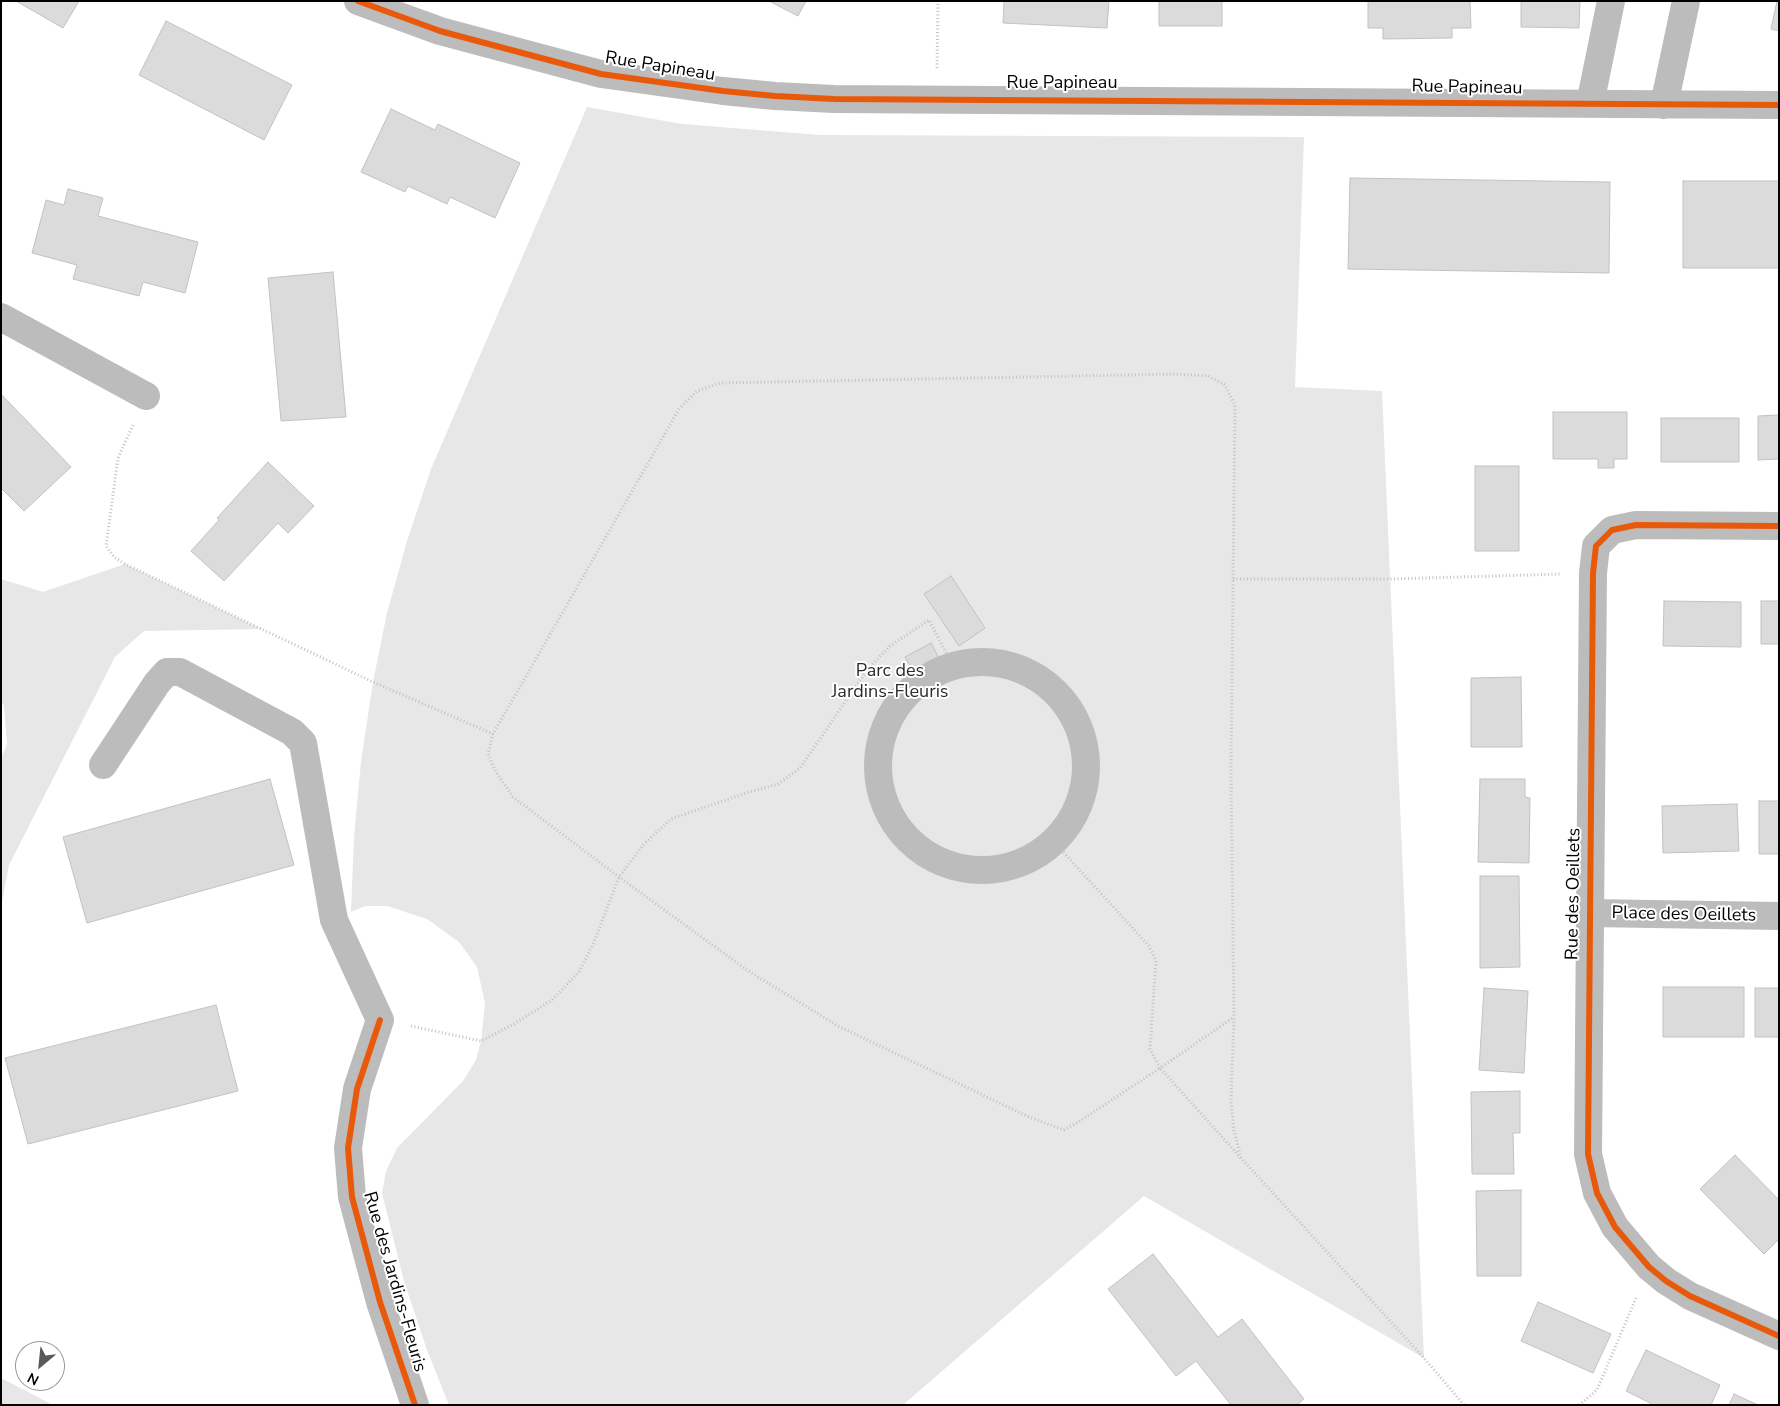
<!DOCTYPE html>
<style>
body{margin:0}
#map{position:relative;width:1780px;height:1406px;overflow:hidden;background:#fff;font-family:"Nunito Sans",sans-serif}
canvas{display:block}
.frame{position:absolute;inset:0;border:2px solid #000;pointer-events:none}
.north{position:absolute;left:15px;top:1341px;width:50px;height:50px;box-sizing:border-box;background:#fff;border:1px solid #999;border-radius:50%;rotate:208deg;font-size:14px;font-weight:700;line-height:20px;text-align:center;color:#000}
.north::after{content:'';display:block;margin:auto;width:18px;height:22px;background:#595959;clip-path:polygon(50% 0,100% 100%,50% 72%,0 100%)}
</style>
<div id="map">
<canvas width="1780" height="1406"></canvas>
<div class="frame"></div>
<div class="north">N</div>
</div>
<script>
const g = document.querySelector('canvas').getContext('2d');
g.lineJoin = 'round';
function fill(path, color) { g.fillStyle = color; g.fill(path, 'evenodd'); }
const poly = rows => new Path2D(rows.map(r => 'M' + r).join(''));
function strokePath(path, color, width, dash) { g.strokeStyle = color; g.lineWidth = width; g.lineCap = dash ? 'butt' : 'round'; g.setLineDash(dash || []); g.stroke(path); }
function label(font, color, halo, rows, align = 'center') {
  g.font = font + ' "Nunito Sans",sans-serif'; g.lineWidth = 4; g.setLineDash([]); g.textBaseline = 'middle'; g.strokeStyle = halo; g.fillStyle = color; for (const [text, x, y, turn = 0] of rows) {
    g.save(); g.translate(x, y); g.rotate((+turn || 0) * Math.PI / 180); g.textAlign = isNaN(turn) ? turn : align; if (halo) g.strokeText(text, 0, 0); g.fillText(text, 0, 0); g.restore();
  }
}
const green = poly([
 [587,107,682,124,820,135,1304,137,1295,387,1382,391,1424,1358,1144,1196,903,1405,449,1405,427,1350,404,1281,382,1193,386,1171,397,1148,463,1081,476,1060,481,1041,485,1003,477,967,459,942,427,919,387,906,365,906,351,912,354,837,361,762,373,682,387,613,407,541,431,469],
 [125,564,261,629,144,631,115,657,9,865,1,907,1,759,7,744,4,706,1,701,1,579,43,592],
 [1,1378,53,1405,1,1405]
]);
const building = poly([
 [16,1,79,1,63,28,16,1],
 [769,1,806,1,798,16,769,1],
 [1004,1,1109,1,1107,28,1003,23,1004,1],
 [1159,1,1222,1,1222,26,1159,26,1159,1],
 [1368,1,1470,1,1471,28,1452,28,1452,38,1383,39,1383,28,1368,28,1368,1],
 [1521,1,1580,1,1579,28,1521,27,1521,1],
 [1777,1,1779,1,1779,31,1771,29,1777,1],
 [166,21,292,85,264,140,139,75,166,21],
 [391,109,435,130,438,124,520,163,495,218,450,197,447,204,408,186,405,192,361,172,391,109],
 [1350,178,1610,182,1609,273,1348,269,1350,178],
 [1683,181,1779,181,1779,268,1683,268,1683,181],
 [68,189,103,198,98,216,198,242,185,293,143,282,139,296,73,279,77,265,32,253,46,200,64,205,68,189],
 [333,272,346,417,281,421,268,278,333,272],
 [1,394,71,467,24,511,1,488,1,394],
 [1553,412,1627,412,1627,459,1614,459,1614,468,1598,468,1598,459,1553,459,1553,412],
 [1779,415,1779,459,1758,460,1758,416,1779,415],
 [1661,418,1739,418,1739,462,1661,462,1661,418],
 [268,462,314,506,288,533,278,523,224,581,191,551,219,520,217,518,268,462],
 [1475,466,1519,466,1519,551,1475,551,1475,466],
 [951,576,985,628,959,646,924,594,951,576],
 [1664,601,1741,602,1741,647,1663,646,1664,601],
 [1761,601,1779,601,1779,644,1761,644,1761,601],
 [931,643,942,664,917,677,905,657,931,643],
 [1521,677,1522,747,1471,747,1471,678,1521,677],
 [270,779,294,865,87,923,63,837,270,779],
 [1480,779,1525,779,1525,797,1530,798,1529,863,1478,862,1480,779],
 [1759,801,1779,801,1779,854,1759,854,1759,801],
 [1737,804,1739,851,1663,853,1662,806,1737,804],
 [1480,876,1519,876,1520,967,1480,968,1480,876],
 [1663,987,1744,987,1744,1037,1663,1037,1663,987],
 [1484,988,1528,991,1524,1073,1479,1070,1484,988],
 [1755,988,1779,988,1779,1037,1755,1037,1755,988],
 [216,1005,238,1091,28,1144,5,1058,216,1005],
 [1520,1091,1520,1133,1513,1133,1514,1174,1472,1174,1471,1092,1520,1091],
 [1735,1155,1779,1200,1779,1239,1764,1254,1700,1189,1735,1155],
 [1521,1190,1521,1276,1477,1276,1476,1191,1521,1190],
 [1153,1254,1218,1337,1242,1319,1304,1399,1297,1405,1231,1405,1196,1361,1176,1376,1108,1289,1153,1254],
 [1538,1302,1611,1334,1593,1373,1521,1341,1538,1302],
 [1646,1350,1720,1385,1711,1405,1654,1405,1626,1391,1646,1350],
 [1734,1394,1758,1405,1729,1405,1734,1394]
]);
const path = poly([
 [937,68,938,1],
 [133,425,118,458,106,546,114,557,125,564,373,682,493,734],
 [1233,579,1390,579,1562,574],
 [1054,842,1149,946,1156,961,1150,1049,1160,1068,1234,1017],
 [411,1026,481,1041,514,1024,552,1000,579,972,594,942,619,877,644,844,671,819,746,793,778,784,800,768,867,670,890,646,929,620,953,666],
 [1241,1158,1160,1068,1080,1121,1064,1130,1029,1117,838,1026,747,970,619,877,513,797,496,772,488,754,493,734,679,409,697,391,720,383,1175,374,1208,376,1225,385,1235,405,1231,772,1234,1017,1231,1100,1234,1131,1241,1158,1424,1358,1464,1405],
 [1579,1405,1597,1390,1636,1298]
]);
const minor = poly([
 [358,1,440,31,601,74,723,91,775,96,834,99,1779,105],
 [1590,104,1611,1],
 [1664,105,1686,1],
 [1,317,146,396],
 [1779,526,1636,525,1612,530,1596,546,1593,573,1588,1154,1597,1193,1615,1227,1649,1267,1666,1281,1690,1296,1779,1336],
 '878 766a104 104 0 1 1 208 0a104 104 0 1 1-208 0Z',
 [103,765,157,683,167,672,180,672,292,732,303,743,334,920,380,1020,357,1089,348,1148,352,1197,380,1302,415,1405],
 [1589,913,1779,916]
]);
const cycleway = poly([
 [358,1,440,31,601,74,723,91,775,96,834,99,1779,105],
 [1779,526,1636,525,1612,530,1596,546,1593,573,1588,1154,1597,1193,1615,1227,1649,1267,1666,1281,1690,1296,1779,1336],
 [380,1020,357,1089,348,1148,352,1197,380,1302,415,1405]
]);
const streetNames = [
 ["Rue Papineau",660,67,9],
 ["Rue Papineau",1062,84],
 ["Rue Papineau",1467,88,1],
 ["Rue des Oeillets",1574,894,-89],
 ["Place des Oeillets",1684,915,1],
 ["Rue des Jardins-Fleuris",394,1282,74]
];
const parkNames = [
 ["Parc des",890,672],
 ["Jardins-Fleuris",890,693]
];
fill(green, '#e7e7e7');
fill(building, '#dbdbdb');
strokePath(building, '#c2c2c2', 1);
strokePath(path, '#c2c2c2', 3, [1, 2.5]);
strokePath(minor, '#bcbcbc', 28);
strokePath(cycleway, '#e8590c', 6);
label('18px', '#000', '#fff', streetNames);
label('18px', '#2b2b2b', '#fff', parkNames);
</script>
